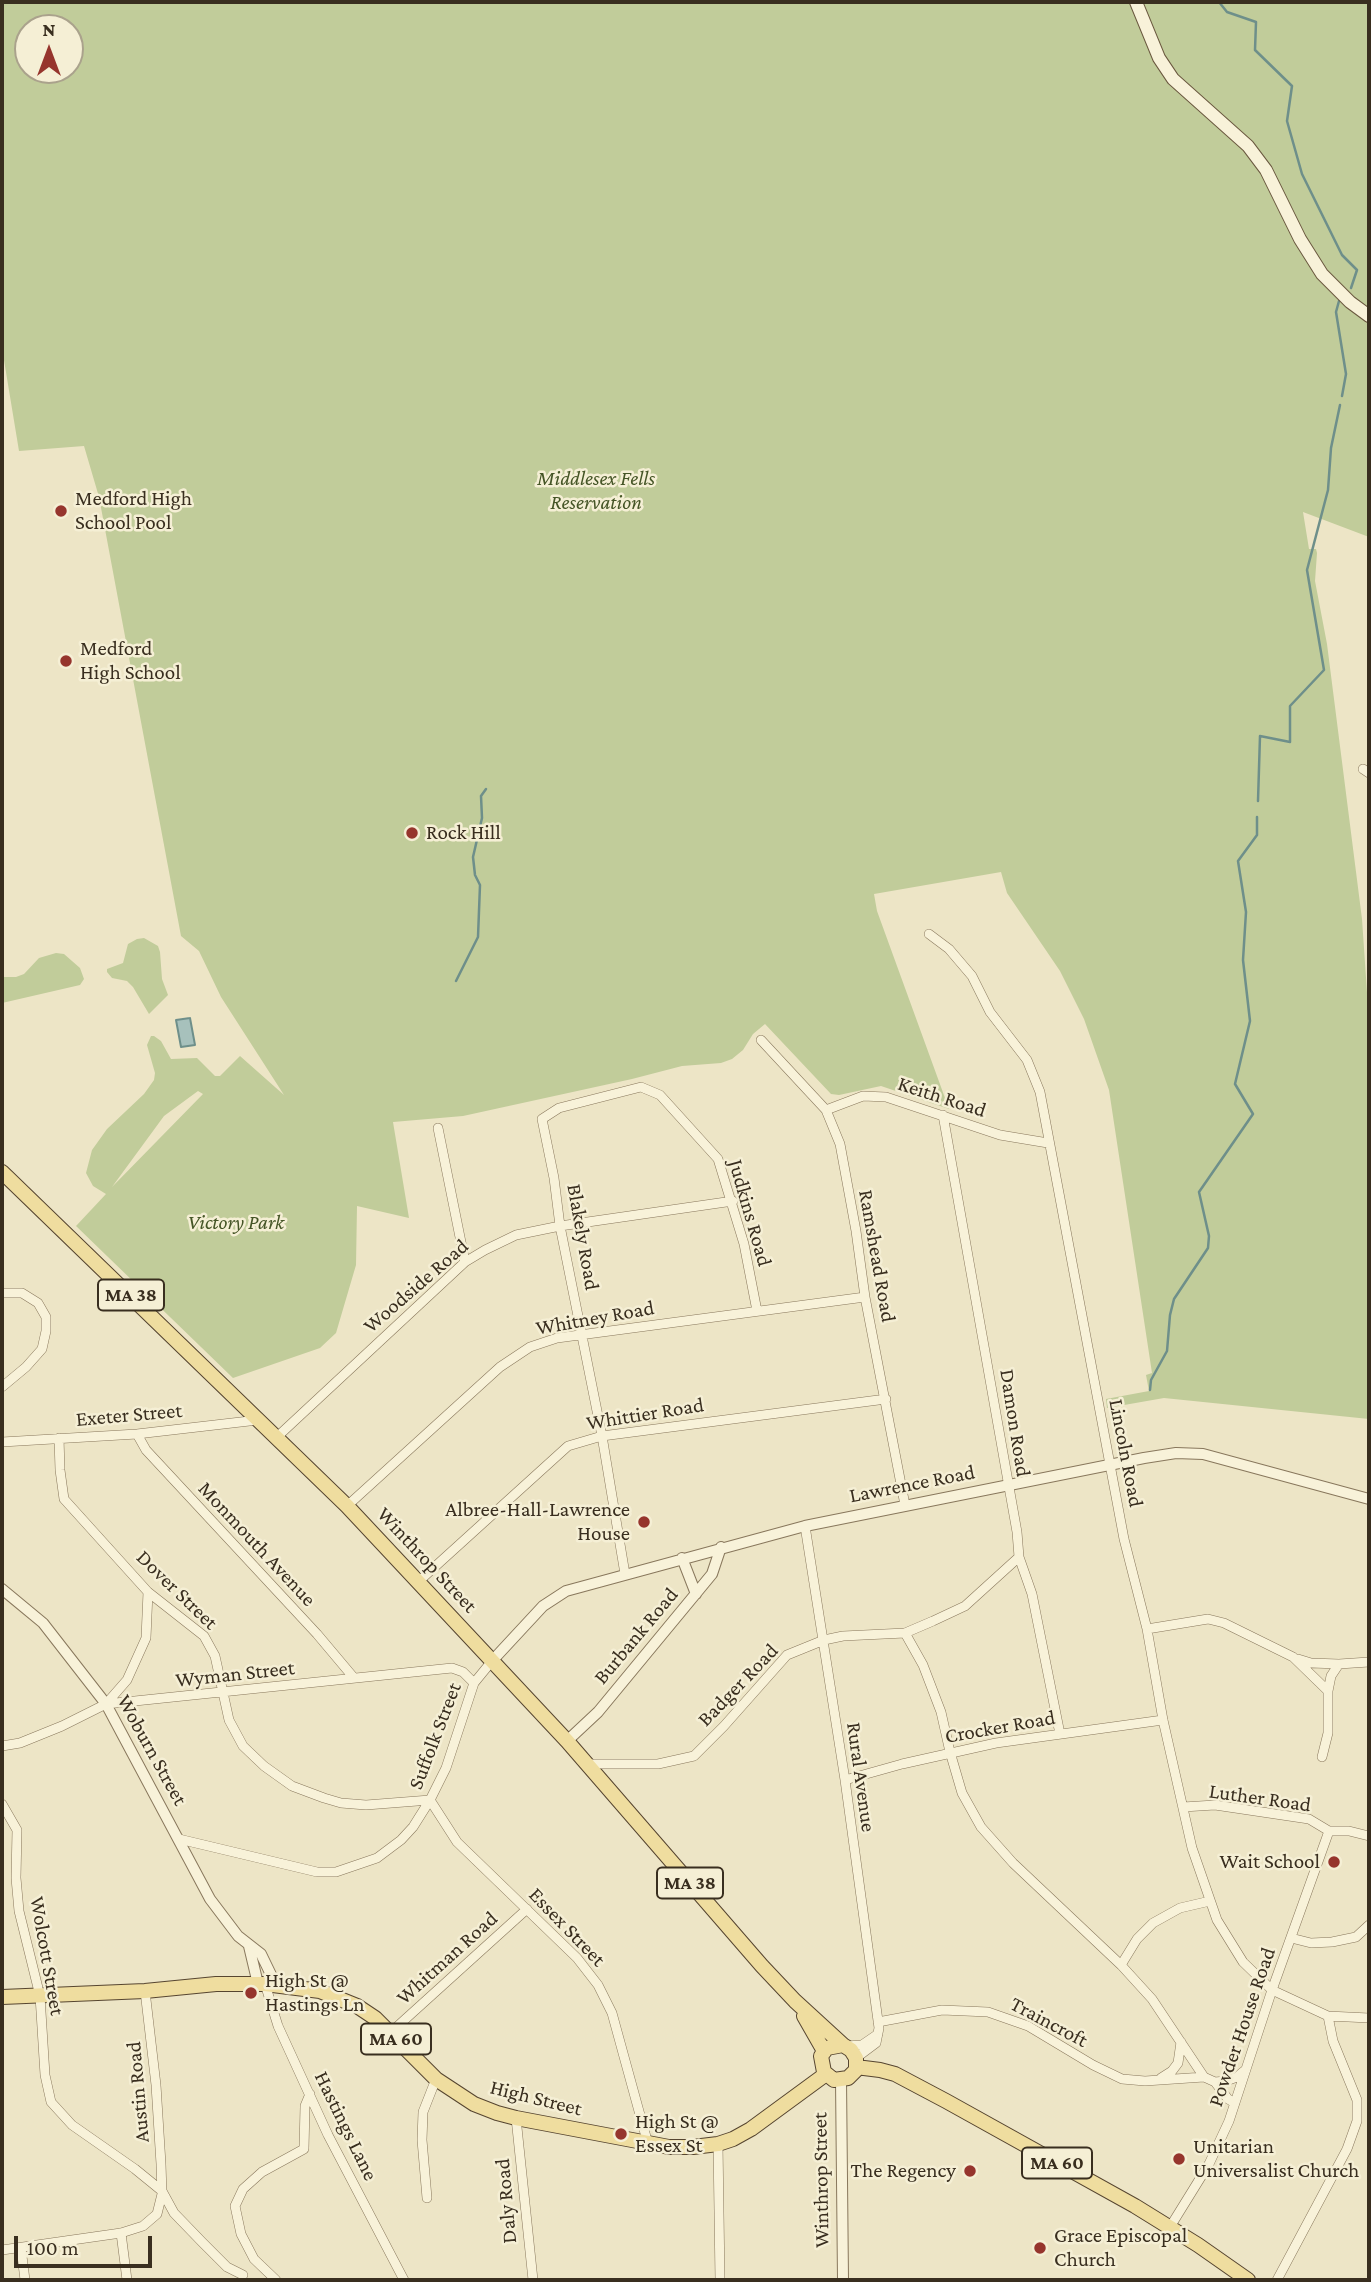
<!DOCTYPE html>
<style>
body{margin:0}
#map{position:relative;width:1371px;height:2282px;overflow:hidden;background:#ede5c6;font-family:"Crimson Pro",serif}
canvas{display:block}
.frame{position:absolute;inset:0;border:4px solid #392e1f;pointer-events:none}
.north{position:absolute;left:14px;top:14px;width:70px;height:70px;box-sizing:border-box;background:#f5efd5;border:2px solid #aaa28c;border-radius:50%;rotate:0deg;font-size:19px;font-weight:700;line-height:28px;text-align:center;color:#392e1f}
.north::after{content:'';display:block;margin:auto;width:24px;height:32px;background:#96352d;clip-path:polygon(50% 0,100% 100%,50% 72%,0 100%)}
.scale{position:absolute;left:14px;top:2236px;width:138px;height:32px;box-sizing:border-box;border:4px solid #392e1f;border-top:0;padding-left:9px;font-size:21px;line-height:24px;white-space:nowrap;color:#392e1f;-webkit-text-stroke:5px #f5efd5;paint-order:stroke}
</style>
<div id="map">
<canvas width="1371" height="2282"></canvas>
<div class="frame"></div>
<div class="north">N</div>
<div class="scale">100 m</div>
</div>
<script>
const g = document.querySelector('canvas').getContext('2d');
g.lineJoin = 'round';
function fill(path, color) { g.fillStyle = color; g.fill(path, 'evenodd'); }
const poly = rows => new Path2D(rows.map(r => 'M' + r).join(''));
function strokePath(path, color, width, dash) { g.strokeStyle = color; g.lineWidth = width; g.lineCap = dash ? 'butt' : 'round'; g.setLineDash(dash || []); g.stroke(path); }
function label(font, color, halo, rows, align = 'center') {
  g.font = font + ' "Crimson Pro",serif'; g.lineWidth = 5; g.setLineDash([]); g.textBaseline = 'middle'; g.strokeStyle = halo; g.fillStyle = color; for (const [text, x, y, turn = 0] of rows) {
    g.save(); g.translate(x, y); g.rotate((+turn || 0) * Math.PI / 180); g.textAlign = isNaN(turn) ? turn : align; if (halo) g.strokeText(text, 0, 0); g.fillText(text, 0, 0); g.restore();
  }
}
const green = poly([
 [2,2,1369,2,1369,537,1303,512,1309,549,1316,549,1317,553,1315,581,1327,644,1362,919,1369,1022,1369,1419,1164,1398,1107,1408,1106,1399,1149,1391,1146,1375,1152,1373,1109,1090,1084,1019,1060,971,1007,893,1001,872,874,894,877,911,949,1109,881,1086,839,1095,831,1094,765,1024,753,1034,743,1050,732,1059,721,1063,682,1066,632,1079,463,1116,393,1122,409,1218,357,1206,356,1265,336,1333,320,1348,233,1378,76,1226,106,1194,93,1186,86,1173,92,1150,107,1129,144,1094,154,1080,155,1073,147,1045,151,1036,154,1036,161,1041,171,1059,197,1058,215,1076,220,1076,240,1056,284,1095,221,997,199,951,181,936,99,497,84,446,19,451,2,348],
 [28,28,70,28,70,70,28,70],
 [198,1091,203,1094,112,1187,164,1116],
 [144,938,158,946,160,952,162,979,168,995,149,1014,133,987,127,981,112,978,107,972,107,969,123,963,128,944,137,939],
 [56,953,64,954,80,968,84,979,80,985,2,1003,2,977,16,977,24,974,39,958]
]);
const water = poly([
 [190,1018,195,1045,181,1047,176,1020,190,1018]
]);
const stream = poly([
 [1219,2,1227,12,1256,22,1255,50,1292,86,1287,121,1302,174,1342,255,1357,270,1351,288],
 [1339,301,1336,312,1346,374,1342,396],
 [1258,801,1260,736,1290,742,1290,706,1324,670,1307,570,1328,490,1331,448,1340,405],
 [456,981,478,937,480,885,475,875,473,857,482,818,481,796,486,789],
 [1150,1390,1151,1380,1167,1351,1170,1315,1174,1299,1208,1248,1209,1236,1199,1192,1253,1114,1235,1084,1250,1021,1243,960,1246,912,1238,861,1257,835,1257,817]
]);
const minor = poly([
 [1363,769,1369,773],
 [929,934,949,949,972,976,990,1012,1027,1060,1040,1092,1124,1539,1147,1629,1163,1720,1192,1848,1217,1920,1243,1962,1272,1990,1328,2016,1369,2018],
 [761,1040,826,1110,840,1144,856,1231,865,1297,905,1505],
 [826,1110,863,1096,886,1097,1000,1135,1048,1143],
 [943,1115,1017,1532,1019,1557,1032,1594,1060,1734],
 [438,1128,465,1262],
 [2,1293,22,1293,38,1303,46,1317,46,1331,42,1349,26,1367,2,1387],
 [137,1434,146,1450,317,1634,354,1678],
 [277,1437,465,1262,485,1250,516,1235,560,1226,733,1201],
 [59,1438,60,1470,64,1499,148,1592,204,1636,215,1656,229,1720,243,1746,264,1766,292,1786,324,1798,341,1803,366,1805,430,1800,457,1842,577,1958,598,1985,612,2013,648,2144],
 [2,1442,137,1434,258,1420],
 [347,1506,500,1367,530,1347,557,1338,865,1297],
 [805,1526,845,1780,879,2028,876,2043,856,2058],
 [625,1574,602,1436,560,1226,554,1178,542,1119,559,1108,641,1087,660,1095,718,1159,744,1244,757,1311],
 [418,1582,568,1446,602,1436,886,1399],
 [1147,1629,1208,1619,1224,1623,1293,1657,1328,1691,1328,1733,1322,1757],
 [905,1633,923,1665,941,1712,950,1752,962,1793,981,1827,1013,1863,1121,1965],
 [1298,1659,1311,1663,1339,1664],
 [1328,1691,1331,1676,1339,1664,1369,1662],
 [106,1704,127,1680,146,1638,148,1592],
 [2,1746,20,1743,62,1726,106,1704,452,1668,463,1672,474,1683],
 [587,1764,658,1764,694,1756,724,1726,787,1655,824,1640,843,1636,905,1633,933,1621,965,1606,1019,1557],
 [845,1780,902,1764,996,1743,1163,1720],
 [2,1804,17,1830,16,1878,19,1911,40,1996,45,2075,51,2102,72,2125,135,2169,162,2191,174,2213,202,2242,227,2267,243,2275],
 [1183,1807,1215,1805,1309,1819,1329,1831],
 [1329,1831,1349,1831,1369,1836],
 [179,1839,317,1872,336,1872,377,1858,401,1840,413,1827,430,1800,446,1768,474,1683,492,1661],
 [1210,1901,1180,1908,1153,1923,1137,1939,1121,1965,1152,1999,1204,2077,1215,2082,1226,2081,1237,2077,1244,2071],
 [1291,1938,1311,1943,1332,1942,1356,1937,1369,1925],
 [265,1984,278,2026,328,2135,404,2280],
 [878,2022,942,2010,988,2012,1028,2026,1093,2065,1122,2079,1145,2081,1204,2077],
 [390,2033,527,1909],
 [846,2046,862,2045,878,2034],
 [1161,2078,1172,2071,1178,2063,1181,2042],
 [1215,2082,1228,2099,1235,2103],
 [516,2118,533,2280],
 [718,2144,720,2280],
 [427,2198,422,2140,423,2112,436,2079],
 [1170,2227,1209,2164,1229,2121,1272,1990,1329,1831],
 [121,2233,127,2280],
 [21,2248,25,2280],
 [2,2250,121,2233,143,2226,157,2214,162,2194,161,2164,156,2085,145,1991],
 [276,2280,254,2259,241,2234,235,2206,243,2189,262,2172,304,2149,305,2106,310,2094],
 [1277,2280,1347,2149,1357,2121,1357,2100,1333,2041,1328,2016]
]);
const tertiary = poly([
 [682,1558,696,1594],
 [2,1589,43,1623,106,1704,210,1899,238,1936,261,1954,276,1985],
 [492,1661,543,1606,566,1591,805,1526,1144,1458,1176,1453,1203,1454,1369,1499],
 [567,1741,598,1712,712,1574,721,1547],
 [249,1946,258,1984],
 [841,2080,843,2280]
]);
const secondary = poly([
 [1136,2,1159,58,1173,79,1248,146,1266,170,1300,239,1322,274,1350,302,1369,316]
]);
const primary = poly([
 [2,1172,347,1506,567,1741,762,1966,795,2001,843,2045,851,2050,856,2058,856,2070,848,2078,834,2080,824,2072,821,2056,827,2048,843,2045],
 [2,1997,145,1991,216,1984,265,1984,320,1991,357,2006,375,2018,436,2079,474,2104,497,2113,516,2118,669,2147,693,2147,718,2144,733,2139,751,2129,826,2074],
 [804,2016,824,2051],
 [856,2067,880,2070,895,2074,946,2101,1135,2206,1198,2245,1248,2280]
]);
const markers = [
 [61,511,7,"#96352d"],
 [66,661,7,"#96352d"],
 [412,833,7,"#96352d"],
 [644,1522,7,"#96352d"],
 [1334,1862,7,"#96352d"],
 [251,1993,7,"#96352d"],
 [621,2134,7,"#96352d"],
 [1179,2159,7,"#96352d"],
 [970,2171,7,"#96352d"],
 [1040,2248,7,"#96352d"]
];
const shields = [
 [131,1295,66],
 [690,1883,66],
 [396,2039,70],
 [1057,2163,70]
];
const shieldNames = [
 ["MA 38",131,1295],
 ["MA 38",690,1883],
 ["MA 60",396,2039],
 ["MA 60",1057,2163]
];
const parkNames = [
 ["Middlesex Fells",596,479],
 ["Reservation",596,503],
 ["Victory Park",236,1223]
];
const poiNames = [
 ["Medford High",75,499],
 ["School Pool",75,523],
 ["Medford",80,649],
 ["High School",80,673],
 ["Rock Hill",426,833],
 ["Albree-Hall-Lawrence",630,1510,"right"],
 ["House",630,1534,"right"],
 ["Wait School",1320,1862,"right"],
 ["High St @",265,1981],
 ["Hastings Ln",265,2005],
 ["High St @",635,2122],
 ["Essex St",635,2146],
 ["Unitarian",1193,2147],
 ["Universalist Church",1193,2171],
 ["The Regency",956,2171,"right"],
 ["Grace Episcopal",1054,2236],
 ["Church",1054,2260]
];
const streetNames = [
 ["Keith Road",942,1097,18],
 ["Judkins Road",750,1213,74],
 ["Blakely Road",583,1237,80],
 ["Ramshead Road",877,1256,80],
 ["Woodside Road",416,1286,-41],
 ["Whitney Road",595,1318,-10],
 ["Whittier Road",645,1414,-9],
 ["Exeter Street",129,1415,-5],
 ["Damon Road",1015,1423,81],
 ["Lincoln Road",1126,1453,79],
 ["Lawrence Road",912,1484,-11],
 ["Monmouth Avenue",257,1544,47],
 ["Winthrop Street",427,1560,47],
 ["Dover Street",177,1590,44],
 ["Burbank Road",636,1636,-50],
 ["Wyman Street",235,1674,-6],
 ["Badger Road",738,1685,-46],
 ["Crocker Road",1000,1727,-10],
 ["Suffolk Street",435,1736,-69],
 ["Woburn Street",152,1750,61],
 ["Rural Avenue",861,1777,82],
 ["Luther Road",1260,1798,8],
 ["Essex Street",567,1927,46],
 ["Wolcott Street",47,1956,80],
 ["Whitman Road",447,1958,-42],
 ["Traincroft",1049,2022,28],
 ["Powder House Road",1242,2027,-71],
 ["Austin Road",138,2092,-95],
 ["High Street",536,2098,14],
 ["Hastings Lane",346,2126,64],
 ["Winthrop Street",821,2180,-91],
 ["Daly Road",506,2201,-95]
];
fill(green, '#c1cc9a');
fill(water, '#a7c1bc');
strokePath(water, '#6e8f8a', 2);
strokePath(stream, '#6e8f8a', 2.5);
strokePath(minor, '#88775c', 10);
strokePath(tertiary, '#88775c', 12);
strokePath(secondary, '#6a583f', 14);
strokePath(primary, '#564530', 16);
strokePath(minor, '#f8f2d9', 9);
strokePath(tertiary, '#f8f2d9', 10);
strokePath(secondary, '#f8f2d9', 12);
strokePath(primary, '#efdd9f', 14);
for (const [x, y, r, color] of markers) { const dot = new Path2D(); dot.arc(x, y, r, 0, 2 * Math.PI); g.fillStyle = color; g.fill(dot); strokePath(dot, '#f5efd5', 2.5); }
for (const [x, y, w] of shields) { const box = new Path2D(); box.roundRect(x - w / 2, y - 15.5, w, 31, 5); g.fillStyle = '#f5efd5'; g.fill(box); strokePath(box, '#392e1f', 2); }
label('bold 19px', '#392e1f', null, shieldNames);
label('italic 21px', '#455526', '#f5efd5', parkNames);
label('21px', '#392e1f', '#f5efd5', poiNames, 'left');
label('21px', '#392e1f', '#f5efd5', streetNames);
</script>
